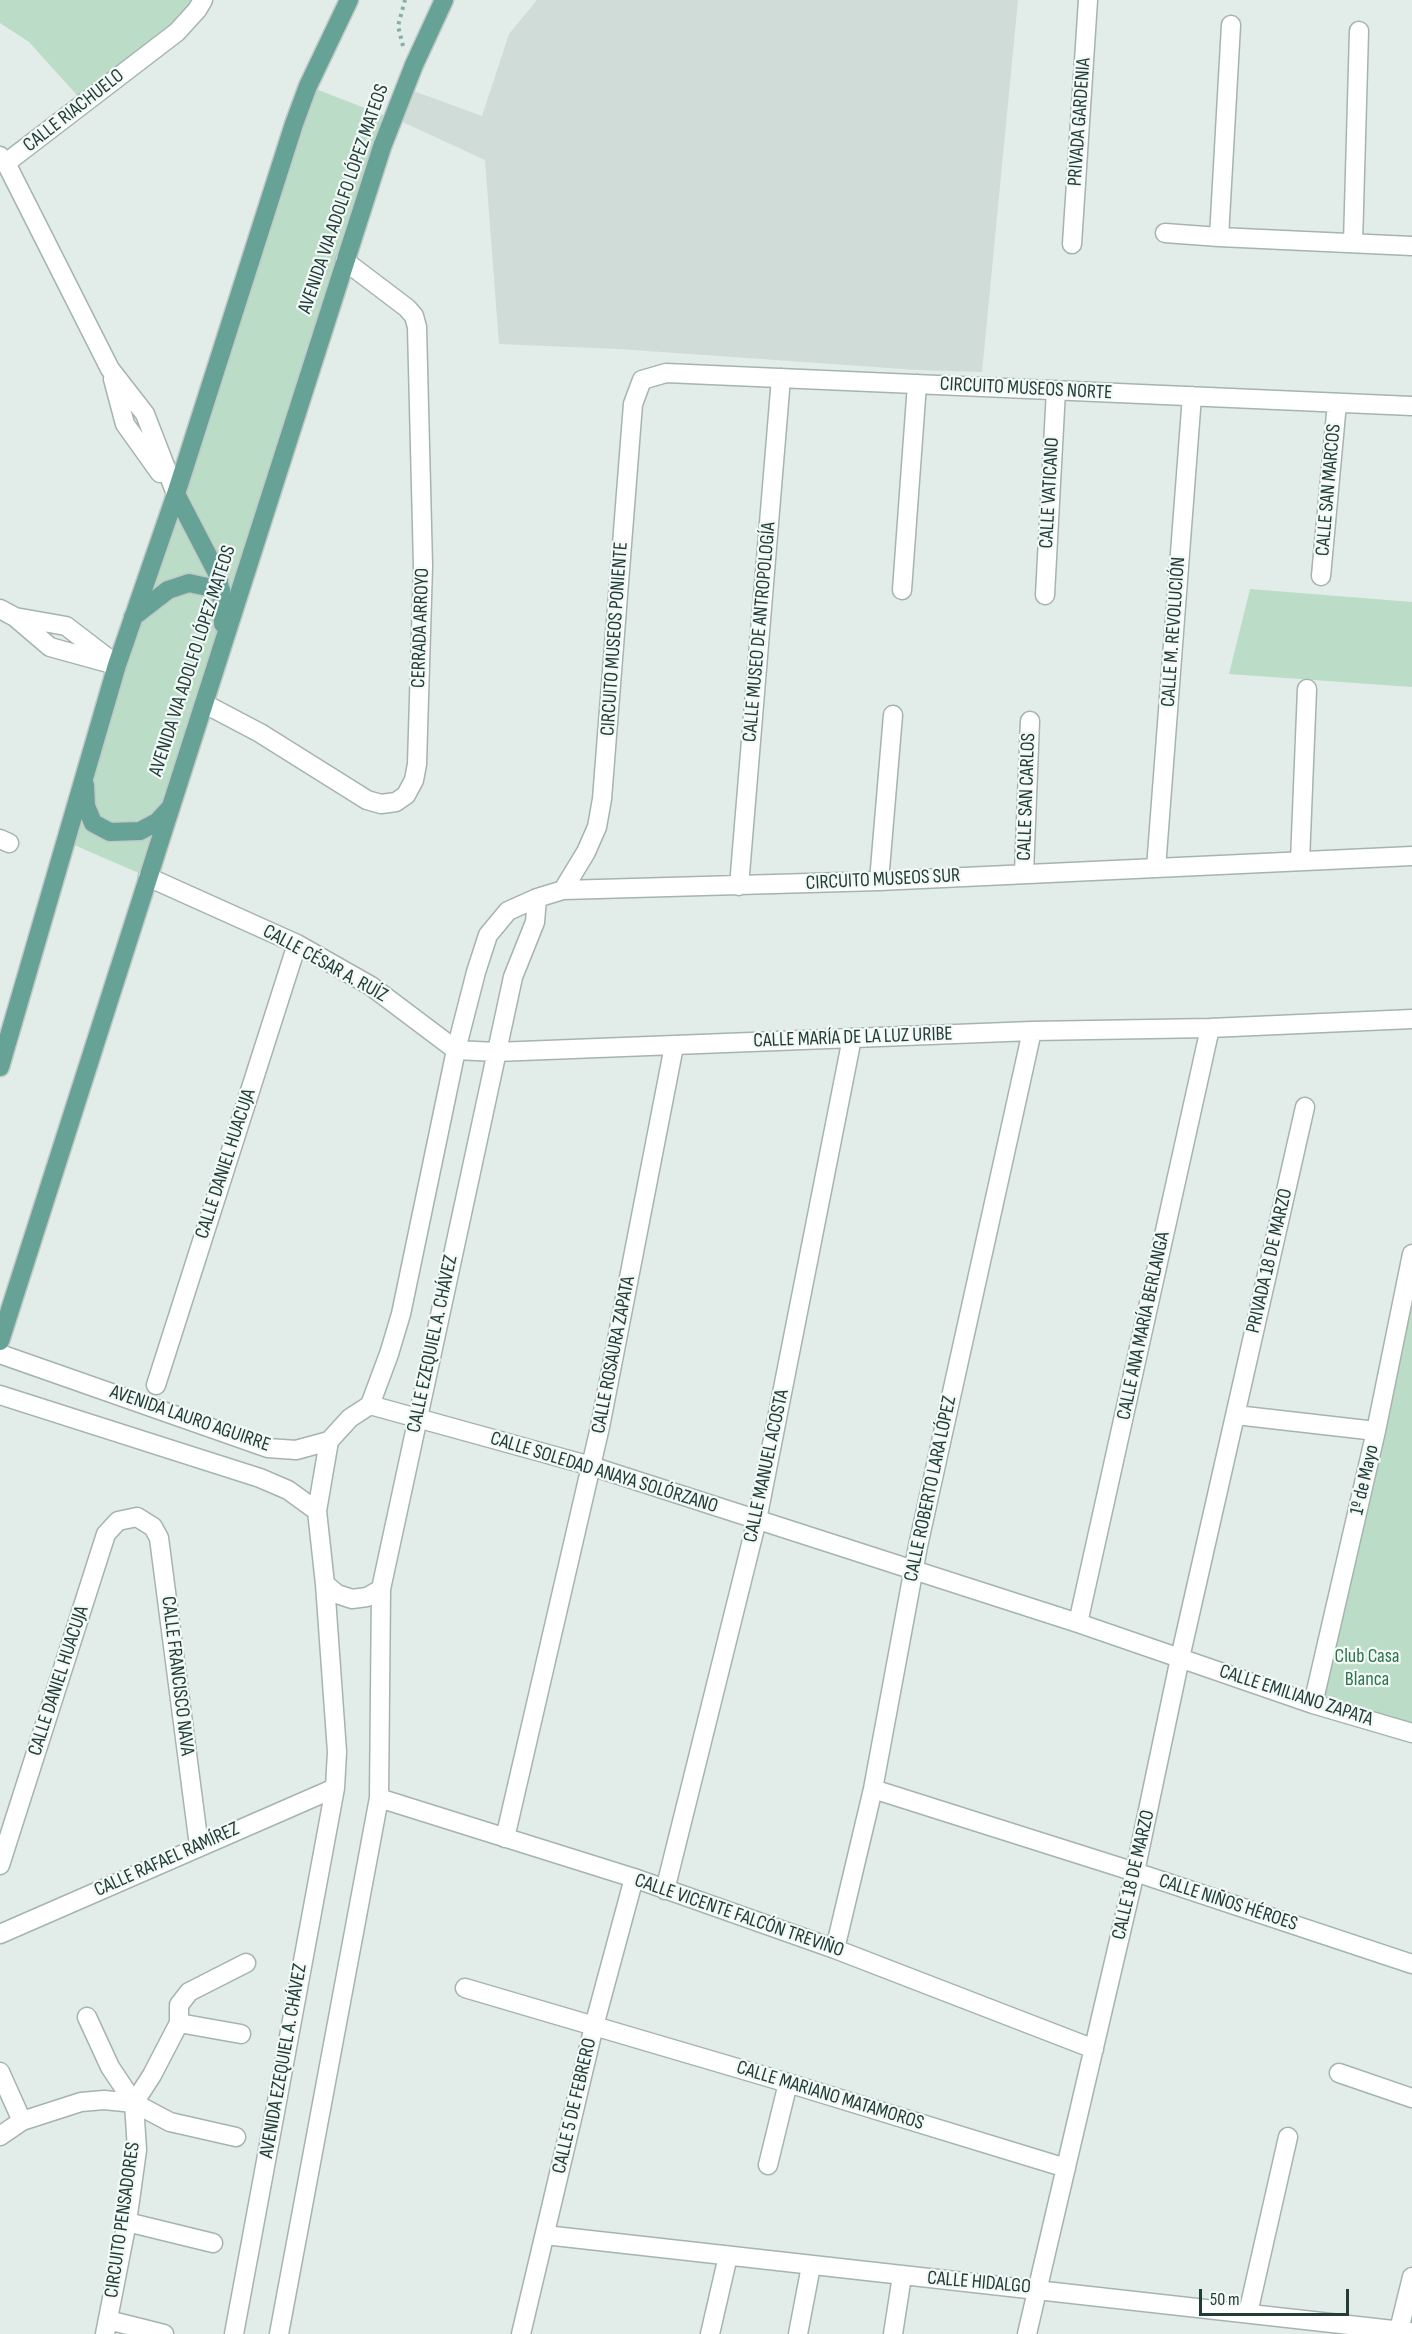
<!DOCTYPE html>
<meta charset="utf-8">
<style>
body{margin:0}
#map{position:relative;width:1412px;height:2334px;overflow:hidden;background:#e2ece9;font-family:"Sofia Sans Condensed",sans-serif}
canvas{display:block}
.scale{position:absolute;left:1199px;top:2289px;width:150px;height:27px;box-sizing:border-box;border:3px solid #223d38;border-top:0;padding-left:8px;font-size:18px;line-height:21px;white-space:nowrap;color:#223d38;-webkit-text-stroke:4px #f3f9f6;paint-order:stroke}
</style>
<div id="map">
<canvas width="1412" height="2334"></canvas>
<div class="scale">50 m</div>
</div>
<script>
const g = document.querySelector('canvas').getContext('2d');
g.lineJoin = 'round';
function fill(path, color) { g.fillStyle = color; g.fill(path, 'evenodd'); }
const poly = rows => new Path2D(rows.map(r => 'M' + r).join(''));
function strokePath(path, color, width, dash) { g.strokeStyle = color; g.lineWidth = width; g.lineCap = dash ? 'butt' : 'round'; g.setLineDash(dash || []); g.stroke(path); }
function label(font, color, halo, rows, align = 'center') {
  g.font = font + ' "Sofia Sans Condensed",sans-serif'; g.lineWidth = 4.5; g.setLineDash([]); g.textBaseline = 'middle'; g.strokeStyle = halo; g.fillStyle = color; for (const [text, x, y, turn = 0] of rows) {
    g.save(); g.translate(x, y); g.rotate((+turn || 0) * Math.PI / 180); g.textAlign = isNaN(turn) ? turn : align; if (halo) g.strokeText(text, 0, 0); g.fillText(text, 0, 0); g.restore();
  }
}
const built = poly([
 [537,0,1018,0,982,372,917,370,619,349,499,344,485,160,396,119,408,89,482,116,509,34]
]);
const green = poly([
 [0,0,203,0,84,103,29,42,0,23],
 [308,86,393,119,148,877,65,841],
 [1250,589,1412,602,1412,687,1229,674],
 [1412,1254,1412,1736,1313,1704]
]);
const path = poly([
 [403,46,398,26,405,0]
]);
const minor = poly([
 [0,156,6,163,110,369,145,414,176,494],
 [6,163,177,32,197,10,203,0],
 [1165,233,1219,237,1412,246],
 [1219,237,1231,25],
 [1353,243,1359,31],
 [1072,244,1088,0],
 [113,379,125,424,160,473],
 [1321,576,1337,403],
 [902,590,917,384],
 [1045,595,1056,390],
 [0,609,15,617,66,626,117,665],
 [16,618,50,647,108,663],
 [205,704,260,733,367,800,381,804,396,802,406,795,414,780,417,764,423,566,417,327,414,316,407,308,345,261],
 [0,839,9,843],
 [1300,861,1307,689],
 [1156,868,1192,396],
 [1024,873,1030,721],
 [148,877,297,944,371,986,456,1050,496,1052,1032,1031,1210,1028,1412,1019],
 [879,881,893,715],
 [739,886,781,378],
 [563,890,586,852,597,827,602,799,633,404,642,380,666,373,1412,406],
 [0,1354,268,1448,296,1450,329,1441,350,1418,370,1405],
 [156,1385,297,944],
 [0,1395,260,1478,288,1490,317,1511],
 [370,1405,389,1354,401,1314,456,1050,476,972,488,935,508,911,537,898,563,890,879,881,1412,856],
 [370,1405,591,1466,1078,1623,1313,1704,1412,1733],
 [1236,1415,1376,1431],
 [325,1584,337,1594,352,1599,367,1597,381,1589],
 [1078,1623,1210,1028],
 [1313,1704,1376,1431,1412,1254],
 [873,1789,1135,1872,1412,1964],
 [379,1798,634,1878,835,1949,1094,2049],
 [505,1838,600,1427,674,1046],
 [0,1865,106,1534,118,1521,137,1517,153,1527,159,1538,199,1846],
 [665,1890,757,1520,852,1038],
 [0,1934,335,1788],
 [835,1949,873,1789,918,1546,1032,1031],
 [465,1988,788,2083,1066,2168],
 [87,2017,110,2067,134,2103,137,2150,127,2222,105,2334],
 [179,2023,241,2034],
 [0,2072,22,2121],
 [1339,2073,1412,2098],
 [134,2103,152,2075,179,2023,179,2005,189,1992,246,1963],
 [0,2136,22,2121,81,2102,104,2100,134,2103,170,2122,236,2137],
 [768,2165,788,2083],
 [127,2222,213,2243],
 [545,2235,1412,2332],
 [1248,2313,1288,2137],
 [108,2320,164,2334],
 [234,2334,335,1788,337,1752,325,1584,317,1511,329,1441],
 [279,2334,379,1798,381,1589,513,977,535,922,537,898],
 [521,2334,594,2026,634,1878],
 [710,2334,728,2256],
 [798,2334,811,2266],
 [893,2334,902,2276],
 [1027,2334,1135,1872,1180,1658,1305,1107],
 [1398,2334,1412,2277]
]);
const major = poly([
 [176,494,218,575,223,609,223,624],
 [133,617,168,590,189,583,221,590],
 [85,785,86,806,93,823,110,832,140,831,157,822,169,809],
 [0,1067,117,665,176,494,294,124,308,86,349,0],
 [0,1341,382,147,414,65,444,0]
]);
const streetNames = [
 ["CALLE RIACHUELO",74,111,-38],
 ["PRIVADA GARDENIA",1080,122,-86],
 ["AVENIDA VIA ADOLFO LÓPEZ MATEOS",344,199,-71],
 ["CIRCUITO MUSEOS NORTE",1026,389,3],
 ["CALLE SAN MARCOS",1329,490,-85],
 ["CALLE VATICANO",1050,493,-87],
 ["CERRADA ARROYO",421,628,-88],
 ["CALLE MUSEO DE ANTROPOLOGÍA",760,632,-85],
 ["CALLE M. REVOLUCIÓN",1174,632,-86],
 ["CIRCUITO MUSEOS PONIENTE",615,639,-86],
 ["AVENIDA VIA ADOLFO LÓPEZ MATEOS",193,661,-72],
 ["CALLE SAN CARLOS",1027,797,-88],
 ["CIRCUITO MUSEOS SUR",883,880,-3],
 ["CALLE CÉSAR A. RUÍZ",325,964,29],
 ["CALLE MARÍA DE LA LUZ URIBE",853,1038,-2],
 ["CALLE DANIEL HUACUJA",226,1164,-72],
 ["PRIVADA 18 DE MARZO",1270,1261,-77],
 ["CALLE ANA MARÍA BERLANGA",1144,1326,-78],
 ["CALLE EZEQUIEL A. CHÁVEZ",433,1344,-78],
 ["CALLE ROSAURA ZAPATA",614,1355,-79],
 ["AVENIDA LAURO AGUIRRE",190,1419,19],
 ["CALLE MANUEL ACOSTA",767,1466,-78],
 ["CALLE SOLEDAD ANAYA SOLÓRZANO",604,1473,17],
 ["1º de Mayo",1365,1480,-77],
 ["CALLE ROBERTO LARA LÓPEZ",931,1489,-78],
 ["CALLE FRANCISCO NAVA",177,1676,83],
 ["CALLE DANIEL HUACUJA",59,1681,-72],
 ["CALLE EMILIANO ZAPATA",1296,1696,18],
 ["CALLE RAFAEL RAMÍREZ",167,1860,-24],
 ["CALLE 18 DE MARZO",1134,1875,-77],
 ["CALLE NIÑOS HÉROES",1228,1903,18],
 ["CALLE VICENTE FALCÓN TREVIÑO",739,1916,19],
 ["AVENIDA EZEQUIEL A. CHÁVEZ",284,2061,-80],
 ["CALLE MARIANO MATAMOROS",830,2096,17],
 ["CALLE 5 DE FEBRERO",575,2106,-77],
 ["CIRCUITO PENSADORES",123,2220,-82],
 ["CALLE HIDALGO",979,2283,5]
];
const parkNames = [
 ["Club Casa",1367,1657],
 ["Blanca",1367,1680]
];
fill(built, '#d0dcd8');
fill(green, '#bbddc7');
strokePath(minor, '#a5b4b0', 21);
strokePath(major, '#c1c9c7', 21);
strokePath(path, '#83b0a5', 4, [3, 4.5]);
strokePath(minor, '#fff', 18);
strokePath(major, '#67a297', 18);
label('20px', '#223d38', '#f3f9f6', streetNames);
label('20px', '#2d744d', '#f3f9f6', parkNames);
</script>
